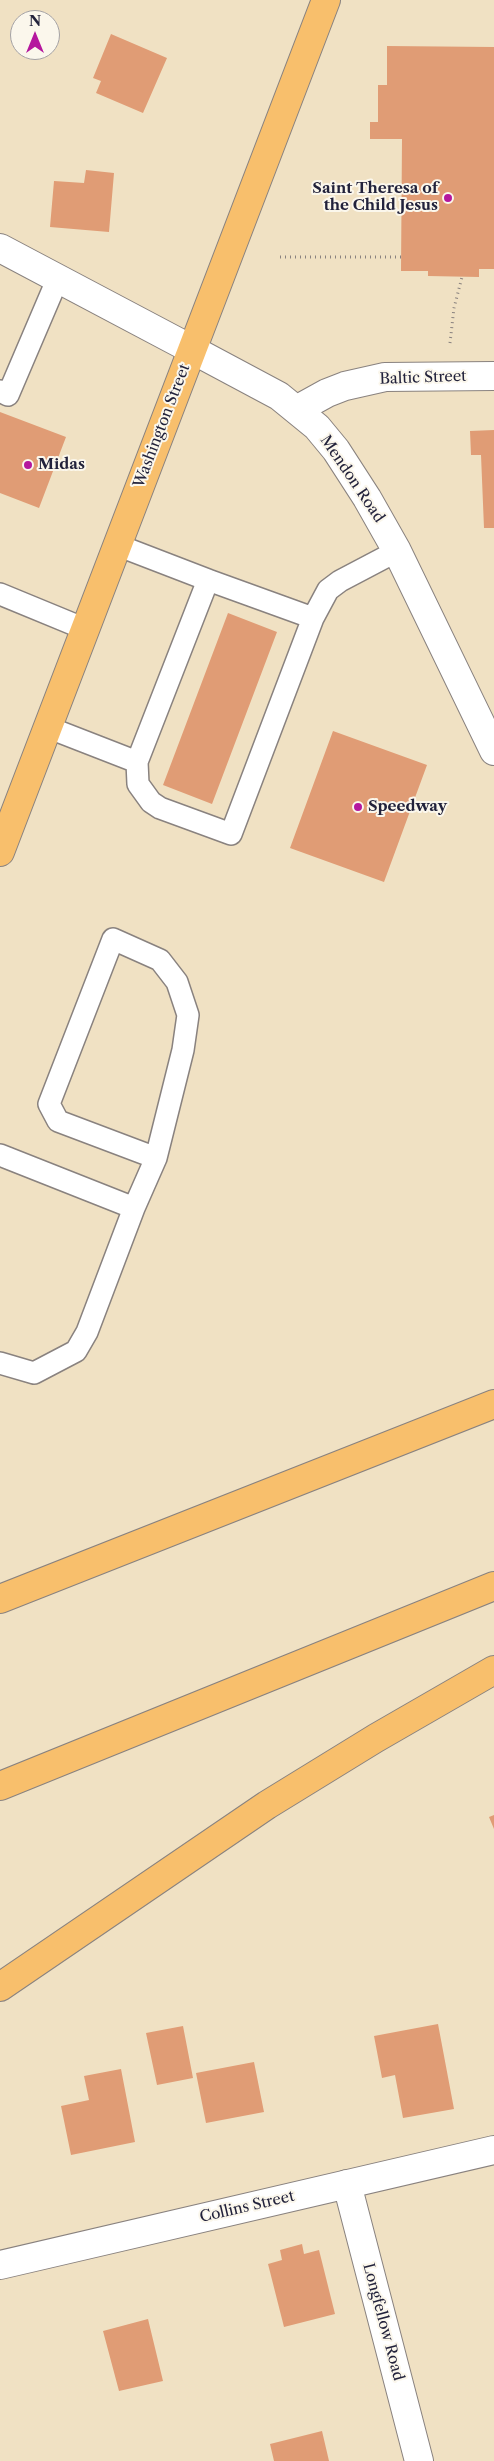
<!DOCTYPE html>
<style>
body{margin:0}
#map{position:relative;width:494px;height:2461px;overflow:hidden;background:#f0e1c3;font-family:"Libre Caslon Text",serif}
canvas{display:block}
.north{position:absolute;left:10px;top:10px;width:50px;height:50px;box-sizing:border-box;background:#fbf7ec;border:1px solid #a4a2a5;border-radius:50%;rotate:0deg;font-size:14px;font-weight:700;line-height:20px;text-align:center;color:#22223b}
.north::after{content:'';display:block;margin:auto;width:18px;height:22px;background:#b5179e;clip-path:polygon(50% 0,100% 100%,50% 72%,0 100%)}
</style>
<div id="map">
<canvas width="494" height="2461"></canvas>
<div class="north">N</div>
</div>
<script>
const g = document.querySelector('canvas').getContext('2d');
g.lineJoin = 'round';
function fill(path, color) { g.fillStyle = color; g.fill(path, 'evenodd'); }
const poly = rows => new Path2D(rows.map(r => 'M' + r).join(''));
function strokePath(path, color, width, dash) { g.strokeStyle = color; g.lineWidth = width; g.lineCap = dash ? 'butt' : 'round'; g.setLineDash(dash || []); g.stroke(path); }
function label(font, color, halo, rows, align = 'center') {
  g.font = font + ' "Libre Caslon Text",serif'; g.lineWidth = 4; g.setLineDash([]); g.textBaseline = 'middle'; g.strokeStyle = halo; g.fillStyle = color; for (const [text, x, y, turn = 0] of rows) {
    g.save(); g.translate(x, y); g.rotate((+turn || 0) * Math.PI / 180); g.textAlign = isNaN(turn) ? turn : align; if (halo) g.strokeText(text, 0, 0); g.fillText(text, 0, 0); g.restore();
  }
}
const building = poly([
 [111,34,167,58,143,113,96,93,101,81,93,78],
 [387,46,494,47,494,269,479,269,479,277,428,276,428,271,401,271,402,139,370,139,370,122,378,122,378,85,387,85],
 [86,170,114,173,109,232,50,227,54,181,84,183],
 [0,412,66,437,39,508,0,493],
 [494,430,494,528,484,528,481,455,471,455,470,431],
 [228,613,277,632,212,804,163,785],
 [333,731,427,765,384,882,290,848],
 [494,1815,494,1829,489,1817],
 [438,2024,454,2109,403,2118,395,2075,382,2078,374,2036],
 [183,2026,193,2078,157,2085,146,2033],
 [254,2062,264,2112,206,2123,196,2073],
 [121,2069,135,2142,71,2155,61,2106,89,2100,84,2076],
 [302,2244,304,2254,319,2250,335,2314,284,2327,268,2264,282,2260,280,2250],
 [148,2319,163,2381,119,2391,103,2331],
 [322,2431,329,2461,274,2461,270,2444]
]);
const path = poly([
 [280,257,401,257],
 [450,343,454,308,462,277]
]);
const service = poly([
 [0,391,8,395,58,278],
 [208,580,313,618,328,590,340,581,397,551],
 [0,594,85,629],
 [47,727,137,762,208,580,117,545],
 [137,762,138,784,151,802,160,808,231,834,313,618],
 [0,1155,134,1208,156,1158,183,1050,188,1015,177,982,160,960,113,939,49,1104,58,1121,156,1158],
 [0,1363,34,1373,76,1351,87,1332,134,1208]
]);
const minor = poly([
 [191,349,279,396,317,427,336,450,367,498,397,551,494,751],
 [298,409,327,393,345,386,385,377,494,376],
 [347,2184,419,2461]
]);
const tertiary = poly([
 [0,248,191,349],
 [0,2265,494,2150]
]);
const primary = poly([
 [0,852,326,0]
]);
const motorway = poly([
 [0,1599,494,1404],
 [0,1786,494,1586],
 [0,1987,267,1805,376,1738,494,1670]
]);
const markers = [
 [448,198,5,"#b5179e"],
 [28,465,5,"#b5179e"],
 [358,807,5,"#b5179e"]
];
const poiNames = [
 ["Saint Theresa of",438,189,"right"],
 ["the Child Jesus",438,206,"right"],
 ["Midas",38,465],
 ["Speedway",368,807]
];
const streetNames = [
 ["Baltic Street",423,378,-2],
 ["Washington Street",162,426,-69],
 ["Mendon Road",352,479,56],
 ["Collins Street",247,2207,-13],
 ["Longfellow Road",383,2322,75]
];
fill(building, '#e09c75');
strokePath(service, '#89827f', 24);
strokePath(minor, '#89827f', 30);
strokePath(tertiary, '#89827f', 30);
strokePath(primary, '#89827f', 30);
strokePath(motorway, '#89827f', 30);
strokePath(path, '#89827f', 3, [1, 4]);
strokePath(service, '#fff', 21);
strokePath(minor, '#fff', 28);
strokePath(tertiary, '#fff', 28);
strokePath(primary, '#f8bf6c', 28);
strokePath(motorway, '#f8bf6c', 28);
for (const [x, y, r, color] of markers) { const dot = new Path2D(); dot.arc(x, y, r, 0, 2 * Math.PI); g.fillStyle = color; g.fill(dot); strokePath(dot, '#fbf7ec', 2); }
label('bold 15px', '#22223b', '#fbf7ec', poiNames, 'left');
label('15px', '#22223b', '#fbf7ec', streetNames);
</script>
